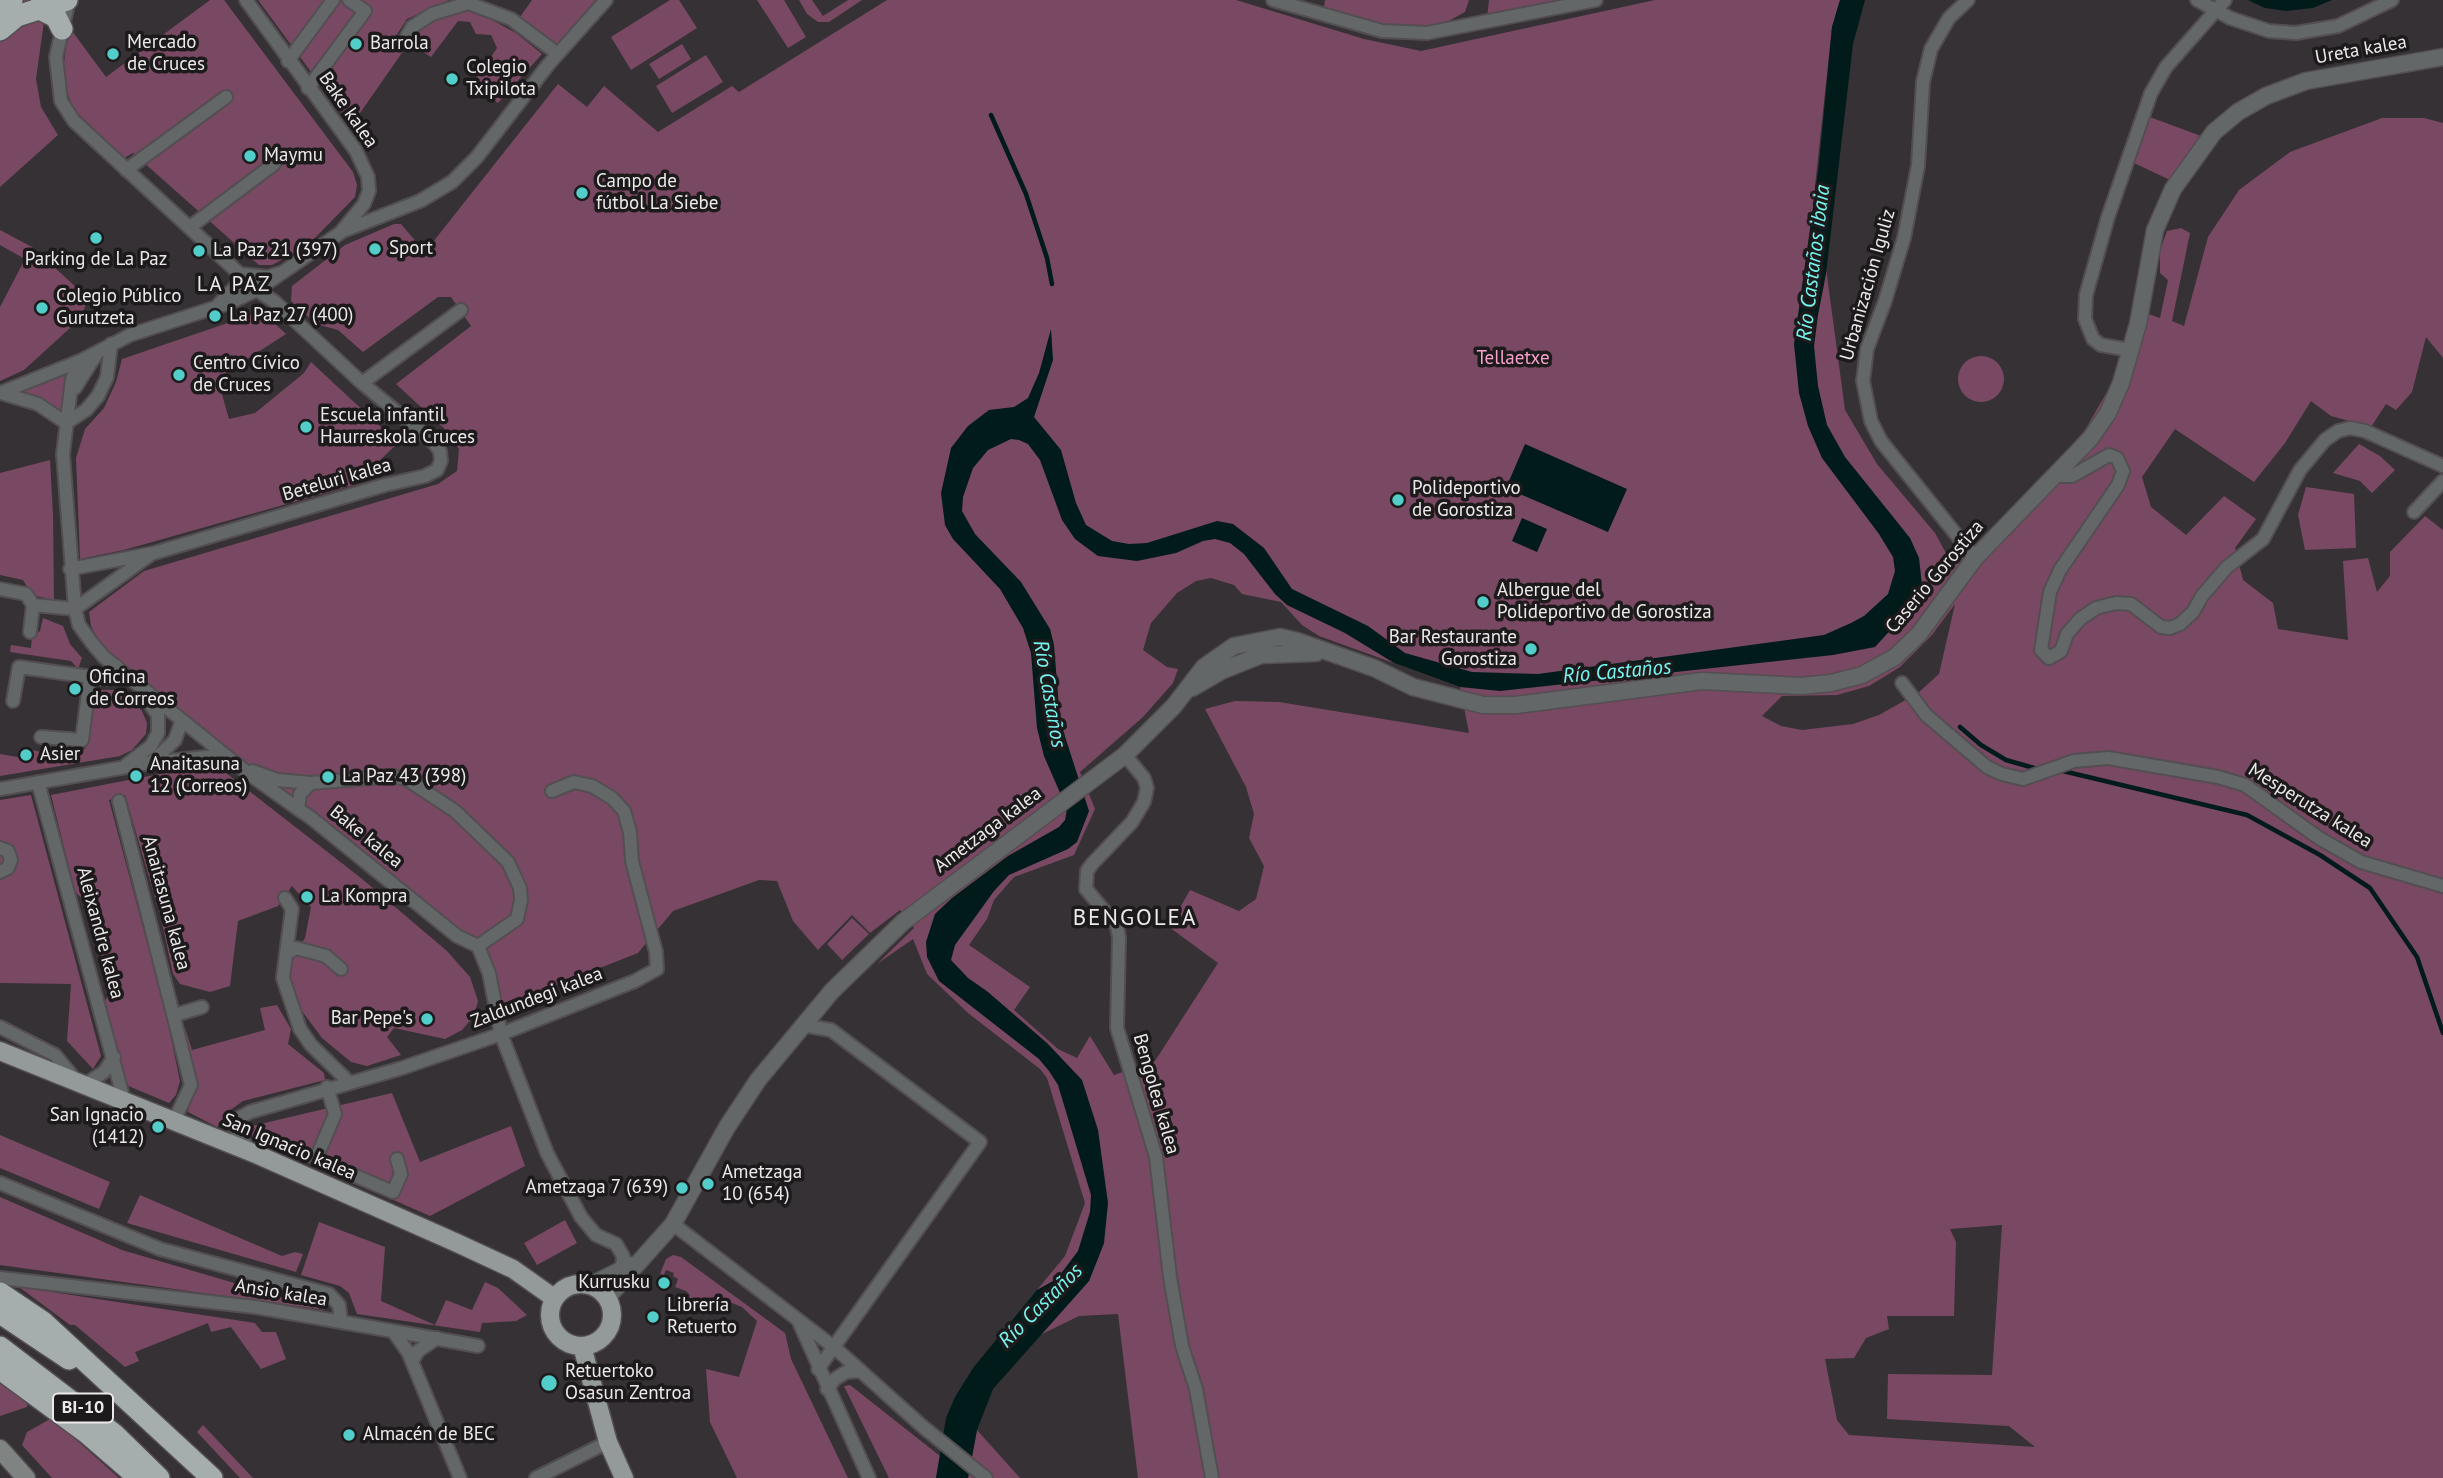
<!DOCTYPE html>
<meta charset="utf-8">
<style>
body{margin:0}
canvas{display:block;background:#363134}
</style>
<canvas width="2443" height="1478"></canvas>
<script>
const g = document.querySelector('canvas').getContext('2d');
g.lineJoin = 'round';
function fill(path, color) { g.fillStyle = color; g.fill(path, 'evenodd'); }
const poly = rows => new Path2D(rows.map(r => 'M' + r).join(''));
function strokePath(path, color, width, dash) { g.strokeStyle = color; g.lineWidth = width; g.lineCap = dash ? 'butt' : 'round'; g.setLineDash(dash || []); g.stroke(path); }
function label(font, color, halo, rows, align = 'center') {
  g.font = font + ' "PT Sans",sans-serif'; g.lineWidth = 7; g.setLineDash([]); g.textBaseline = 'middle'; g.strokeStyle = halo; g.fillStyle = color; for (const [text, x, y, turn = 0] of rows) {
    g.save(); g.translate(x, y); g.rotate((+turn || 0) * Math.PI / 180); g.textAlign = isNaN(turn) ? turn : align; if (halo) g.strokeText(text, 0, 0); g.fillText(text, 0, 0); g.restore();
  }
}
const green = poly([
 [0,0,47,0,36,79,41,107,58,135,0,187],
 [210,0,224,0,353,172,357,185,355,197,307,246,272,265,259,265,133,153,124,158,73,109,62,78,68,32,72,31,106,77],
 [258,0,449,0,407,19,394,39,406,47,351,126],
 [532,0,606,0,562,49,520,17],
 [670,0,679,0,697,28,631,70,611,37],
 [757,0,784,0,806,37,788,48],
 [799,0,812,0,823,16,848,0,862,0,829,22,818,22,807,14],
 [887,0,1236,0,1364,39,1421,51,1655,0,1840,0,1832,27,1815,186,1845,410,1877,464,1935,533,1953,566,2024,499,2085,430,2115,378,2134,309,2160,318,2168,280,2160,273,2160,250,2167,231,2181,228,2190,233,2172,321,2184,326,2208,237,2239,190,2290,152,2382,118,2424,118,2443,123,2443,358,2426,337,2412,392,2396,410,2386,404,2371,427,2331,416,2311,401,2285,443,2254,482,2175,429,2142,477,2151,507,2186,535,2224,496,2256,519,2235,548,2243,580,2273,603,2278,629,2348,640,2343,561,2368,558,2377,592,2390,576,2390,552,2425,516,2443,530,2443,1478,1138,1478,1118,1314,1079,1316,1040,1335,1089,1281,1104,1243,1103,1222,1057,1279,1037,1290,1065,1256,1085,1203,1047,1078,1040,1069,968,1013,927,974,913,939,877,964,914,928,900,910,870,933,852,915,818,950,793,921,777,881,759,880,673,911,638,953,500,1007,468,943,109,661,91,626,89,612,144,571,438,484,457,471,459,449,447,431,396,384,471,326,451,297,438,297,363,352,338,330,316,324,291,301,292,286,345,245,394,224,401,224,425,252,558,84,587,107,604,86,658,132,732,86,739,92],
 [1211,578,1234,585,1242,594,1281,602,1302,625,1319,636,1460,687,1469,733,1279,702,1235,701,1205,709,1246,787,1254,814,1249,838,1264,866,1256,899,1239,911,1190,890,1169,927,1218,963,1155,1061,1114,1075,1090,1036,1077,1058,1058,1049,1014,1010,1030,987,969,945,987,919,994,900,1014,877,1074,855,1095,809,1080,772,1143,717,1173,683,1178,669,1167,667,1143,650,1151,623,1177,593,1196,581],
 [1955,604,1939,674,1918,693,1879,715,1853,724,1802,730,1781,726,1762,716,1782,696,1837,695,1869,686,1900,667,1932,635],
 [2002,1225,1992,1375,1888,1374,1887,1419,2009,1426,2035,1447,1849,1435,1837,1420,1825,1359,1854,1358,1866,1338,1889,1329,1887,1316,1954,1316,1956,1242,1950,1229],
 [1325,0,1469,0,1465,12,1427,33,1323,14],
 [1489,0,1575,0,1487,18],
 [468,7,516,33,542,54,498,103,472,85,497,48,491,35,476,34,470,22,458,21,431,57,409,43,421,26],
 [682,44,691,59,659,79,649,64],
 [706,55,723,82,672,113,656,86],
 [2147,116,2201,136,2170,180,2132,162],
 [0,230,32,247,88,298,81,318,24,370,0,381,0,307,25,259,0,245],
 [257,313,269,318,286,334,221,376,219,384,229,419,255,413,304,373,311,362,398,443,354,485,124,550,80,559,76,458,85,429,104,408,116,382,122,359],
 '1958 379a23 23 0 1 1 46 0a23 23 0 1 1-46 0Z',
 [67,374,61,410,18,392],
 [2359,444,2380,456,2395,470,2372,493,2360,481,2333,473],
 [50,460,53,515,54,600,32,595,23,580,0,575,0,473],
 [2306,487,2354,494,2356,548,2305,550,2298,515],
 [43,618,63,626,70,644,82,658,78,669,71,661,10,652,11,645,31,648,32,636,40,631],
 [100,690,113,690,130,698,142,711,147,723,146,734,132,750,120,756,0,776,0,754,29,759,31,750,61,755,63,747,85,749,93,698],
 [201,766,217,766,361,878,447,951,470,977,478,1001,474,1016,462,1030,445,1039,394,1028,387,1037,401,1055,367,1066,351,1062,322,1038,299,1007,291,982,288,963,305,938,311,907,292,886,278,906,238,921,230,986,210,992,180,984,173,974,161,918,125,795,109,800,166,1014,180,1081,176,1095,169,1103,126,1085,104,1002,111,992,86,902,75,892,51,795],
 [31,795,101,1056,93,1069,67,1041,71,984,0,983,0,800],
 [852,918,869,934,842,960,827,944],
 [277,1005,291,1029,288,1044,324,1073,325,1080,243,1101,229,1111,217,1127,188,1112,193,1086,181,1035,185,1028,192,1050,265,1030,260,1008],
 [392,1093,420,1162,511,1126,525,1166,430,1216,252,1138,252,1126],
 [0,1135,110,1182,99,1209,0,1168],
 [140,1195,282,1256,295,1252,303,1254,296,1272,127,1223],
 [0,1197,122,1250,326,1310,0,1265],
 [565,1220,577,1243,537,1265,524,1243],
 [319,1222,385,1247,381,1301,435,1325,446,1300,472,1310,485,1282,498,1288,527,1315,516,1321,482,1323,480,1332,357,1314,349,1293,340,1286,301,1275],
 [673,1255,681,1257,785,1333,791,1359,848,1478,737,1478,710,1422,706,1369,739,1377,757,1321,742,1307,719,1298,717,1301,706,1297,698,1302,689,1299,690,1295,686,1291,675,1287,678,1279,673,1276,674,1273,666,1270,664,1275,660,1274,666,1259],
 [19,1287,255,1323,262,1332,276,1332,286,1359,261,1369,231,1327,211,1332,208,1323,135,1352,139,1361,125,1367,75,1325,70,1325],
 [0,1381,28,1401,27,1407,0,1416],
 [850,1385,940,1456,936,1478,889,1478,844,1386],
 [52,1418,119,1478,52,1478,22,1445,27,1432],
 [203,1425,252,1477,253,1478,240,1478,197,1432],
 [977,1430,1020,1478,968,1478]
]);
const water = poly([
 [1840,0,1865,0,1853,44,1826,274,1818,315,1814,346,1818,386,1827,425,1845,457,1910,538,1919,558,1922,585,1907,612,1875,647,1833,655,1500,691,1460,687,1394,663,1345,633,1287,605,1275,594,1244,554,1230,543,1215,539,1203,541,1176,553,1137,561,1098,556,1075,539,1062,520,1040,460,1028,444,1019,440,1011,439,988,450,973,468,963,497,962,511,975,534,1021,582,1050,629,1054,645,1060,721,1089,811,1077,842,1068,849,1009,875,994,891,955,945,951,960,968,978,988,992,1047,1043,1082,1080,1098,1130,1108,1203,1104,1243,1089,1281,993,1389,977,1430,968,1478,936,1478,946,1418,955,1397,973,1368,1037,1290,1057,1279,1078,1251,1090,1212,1091,1195,1058,1085,1049,1071,1039,1059,939,981,927,957,926,942,935,914,952,898,1008,856,1059,827,1065,820,1067,809,1044,756,1037,728,1031,653,1023,628,1000,589,953,539,945,525,941,493,951,448,968,426,989,410,1014,407,1028,398,1039,373,1051,329,1053,360,1034,417,1061,450,1076,503,1086,525,1112,541,1129,544,1147,543,1217,521,1233,524,1264,548,1292,589,1368,626,1405,653,1472,672,1538,674,1824,635,1851,623,1864,616,1888,594,1895,571,1893,557,1879,534,1822,458,1808,426,1799,393,1794,344,1819,164,1832,27],
 [2248,0,2332,0,2313,8,2286,11,2265,8],
 [1525,444,1627,489,1608,532,1506,488],
 [1522,518,1547,529,1537,552,1512,541]
]);
const stream = poly([
 [991,115,1026,194,1047,258,1052,284],
 [1960,727,1981,745,2006,760,2034,768],
 [2063,771,2247,815,2320,855,2370,888,2417,957,2443,1033]
]);
const minor = poly([
 [69,0,56,57,61,101,74,121,257,290,275,302,362,383,434,443,440,451,441,461,437,470,425,476,385,485,154,553,70,569],
 [1273,0,1382,31,1427,33,1596,0],
 [1968,0,1949,18,1931,49,1923,82,1918,166,1904,238,1885,301,1867,349,1863,381,1871,421,1881,441,1975,558],
 [2197,0,2230,18,2269,31,2296,33,2338,26,2392,0],
 [406,38,412,27,432,14,468,3,511,19,558,54],
 [288,61,333,0],
 [308,88,365,11,349,0],
 [126,170,226,97],
 [190,227,274,164],
 [343,231,420,201,452,182,477,157,548,65,606,0],
 [240,274,268,277,280,273],
 [219,304,237,285,240,274],
 [2130,350,2101,345,2093,339,2085,319,2086,295,2108,217,2151,93,2166,67,2225,0],
 [80,361,72,379,63,454,75,609,79,625,92,643,104,657,225,755,252,776,298,809,310,817,457,936,478,946,517,919,521,900,520,888,508,862,455,811,408,780,393,776,311,783,300,794,298,809],
 [362,383,461,310],
 [75,388,97,353],
 [0,393,80,361,130,335,229,303,257,290,340,233,364,204,369,191,368,177,356,151,246,0],
 [1,393,38,404,66,423],
 [66,423,86,410,98,396,107,377,111,344],
 [2053,476,2072,476,2109,455,2117,458,2123,471,2118,485,2060,570,2050,592,2041,650,2049,658,2061,651,2067,634,2080,619,2096,608,2116,603,2131,604,2161,627,2170,628,2180,624,2193,612,2202,596,2227,567,2263,539,2300,470,2325,440,2338,431,2350,428,2365,431,2443,466],
 [2414,512,2443,481],
 [0,589,26,594,33,605],
 [30,632,33,605,75,609,150,555],
 [1902,683,1926,715,1987,767,2002,774,2023,779,2074,761,2108,758,2218,777,2245,785,2319,838,2361,862,2443,886],
 [13,701,19,667,106,679,116,666],
 [41,737,82,740,90,678],
 [1125,755,1144,778,1147,788,1144,802,1132,822,1092,864,1087,871,1086,889,1117,926,1119,938,1117,1028,1156,1157,1170,1277,1182,1346,1196,1389,1212,1478],
 [153,761,175,740,182,720],
 [126,765,151,746,158,733,158,715,143,695],
 [253,771,277,780,311,783],
 [38,782,124,1100],
 [0,789,149,763,225,755],
 [119,801,191,1085,174,1121],
 [0,848,8,851,11,860,8,868,0,872],
 [285,898,292,909,286,954],
 [478,946,489,973,501,1034,547,1153,581,1217,596,1235,616,1244,623,1256,622,1270],
 [341,969,326,956,296,948,286,954,283,978,300,1029,311,1045,349,1082],
 [175,1015,202,1007],
 [802,1025,831,1030,980,1142,818,1369],
 [0,1027,55,1055,75,1079],
 [86,1084,104,1072,114,1057],
 [327,1087,335,1114,316,1159,393,1192,401,1174,397,1159],
 [249,1148,239,1138,235,1128,239,1118,250,1112,402,1068,501,1034,635,981,657,969,656,952,632,861,630,832,624,811,612,798,592,786,574,782,552,791],
 [0,1183,160,1249,329,1294,339,1305,341,1322],
 [673,1224,835,1348,922,1426,986,1478],
 [0,1278,255,1307,393,1331,408,1352,460,1478],
 [799,1322,869,1478],
 [393,1331,478,1346],
 [412,1362,418,1351,437,1338],
 [827,1389,835,1379,846,1372,860,1371],
 [536,1478,608,1442]
]);
const tertiary = poly([
 [1192,688,1221,671,1261,655,1316,653],
 [591,1285,631,1265],
 [607,1298,673,1224,727,1127,758,1080,832,991,903,922,1125,755,1174,706,1204,667,1234,646,1280,637,1297,641,1374,668,1413,687,1483,705,1516,705,1702,681,1801,686,1831,683,1862,675,1895,657,1919,634,1975,558,2090,439,2108,413,2121,383,2138,324,2155,230,2173,189,2214,132,2238,112,2266,96,2306,81,2443,57]
]);
const secondary = poly([
 [0,1449,26,1478]
]);
const primary = poly([
 [0,1051,258,1155,457,1243,513,1269,554,1298],
 '550 1315a31 31 0 1 1 62 0a31 31 0 1 1-62 0Z',
 [582,1346,608,1442,624,1478]
]);
const motorway = poly([
 [38,8,56,17,62,29],
 [0,22,12,0],
 [0,30,17,16,67,0],
 [0,1293,43,1322,212,1478],
 [0,1313,69,1359],
 [0,1347,114,1434,159,1478],
 [0,1369,87,1433,139,1478]
]);
const markers = [
 [356,44,7,"#53cdc9"],
 [113,54,7,"#53cdc9"],
 [452,79,7,"#53cdc9"],
 [250,156,7,"#53cdc9"],
 [582,193,7,"#53cdc9"],
 [96,238,7,"#53cdc9"],
 [375,249,7,"#53cdc9"],
 [199,251,7,"#53cdc9"],
 [42,308,7,"#53cdc9"],
 [215,316,7,"#53cdc9"],
 [179,375,7,"#53cdc9"],
 [306,427,7,"#53cdc9"],
 [1398,500,7,"#53cdc9"],
 [1483,602,7,"#53cdc9"],
 [1531,649,7,"#53cdc9"],
 [75,689,7,"#53cdc9"],
 [26,755,7,"#53cdc9"],
 [136,776,7,"#53cdc9"],
 [328,777,7,"#53cdc9"],
 [307,897,7,"#53cdc9"],
 [427,1019,7,"#53cdc9"],
 [158,1127,7,"#53cdc9"],
 [708,1184,7,"#53cdc9"],
 [682,1188,7,"#53cdc9"],
 [664,1283,7,"#53cdc9"],
 [653,1317,7,"#53cdc9"],
 [549,1383,9,"#53cdc9"],
 [349,1435,7,"#53cdc9"]
];
const shields = [
 [83,1408,60]
];
const shieldNames = [
 ["BI-10",83,1408]
];
const poiNames = [
 ["Mercado",127,43],
 ["de Cruces",127,65],
 ["Barrola",370,44],
 ["Colegio",466,68],
 ["Txipilota",466,90],
 ["Maymu",264,156],
 ["Campo de",596,182],
 ["fútbol La Siebe",596,204],
 ["Sport",389,249],
 ["La Paz 21 (397)",213,251],
 ["Parking de La Paz",96,260,"center"],
 ["Colegio Público",56,297],
 ["Gurutzeta",56,319],
 ["La Paz 27 (400)",229,316],
 ["Centro Cívico",193,364],
 ["de Cruces",193,386],
 ["Escuela infantil",320,416],
 ["Haurreskola Cruces",320,438],
 ["Polideportivo",1412,489],
 ["de Gorostiza",1412,511],
 ["Albergue del",1497,591],
 ["Polideportivo de Gorostiza",1497,613],
 ["Bar Restaurante",1517,638,"right"],
 ["Gorostiza",1517,660,"right"],
 ["Oficina",89,678],
 ["de Correos",89,700],
 ["Asier",40,755],
 ["Anaitasuna",150,765],
 ["12 (Correos)",150,787],
 ["La Paz 43 (398)",342,777],
 ["La Kompra",321,897],
 ["Bar Pepe's",413,1019,"right"],
 ["San Ignacio",144,1116,"right"],
 ["(1412)",144,1138,"right"],
 ["Ametzaga",722,1173],
 ["10 (654)",722,1195],
 ["Ametzaga 7 (639)",668,1188,"right"],
 ["Kurrusku",650,1283,"right"],
 ["Librería",667,1306],
 ["Retuerto",667,1328],
 ["Retuertoko",565,1372],
 ["Osasun Zentroa",565,1394],
 ["Almacén de BEC",363,1435]
];
const streetNames = [
 ["Ureta kalea",2361,50,-10],
 ["Bake kalea",348,110,55],
 ["Urbanización Iguliz",1868,285,-74],
 ["Beteluri kalea",337,480,-16],
 ["Caserio Gorostiza",1935,577,-50],
 ["Mesperutza kalea",2310,806,32],
 ["Ametzaga kalea",988,830,-37],
 ["Bake kalea",366,837,39],
 ["Anaitasuna kalea",166,903,75],
 ["Aleixandre kalea",100,933,75],
 ["Zaldundegi kalea",537,998,-21],
 ["Bengolea kalea",1156,1094,74],
 ["San Ignacio kalea",289,1147,23],
 ["Ansio kalea",281,1293,9]
];
const parkNames = [
 ["Tellaetxe",1513,359]
];
const waterNames = [
 ["Río Castaños ibaia",1814,263,-83],
 ["Río Castaños",1617,672,-5],
 ["Río Castaños",1049,694,80],
 ["Río Castaños",1041,1306,-45]
];
const neighbourhoodNames = [
 ["LA PAZ",234,285]
];
const quarterNames = [
 ["BENGOLEA",1135,918]
];
fill(green, '#794862');
fill(water, '#011b1a');
strokePath(stream, '#011b1a', 4.5);
strokePath(minor, '#534e51', 16);
strokePath(tertiary, '#534e51', 19);
strokePath(secondary, '#534e51', 21);
strokePath(primary, '#534e51', 21);
strokePath(motorway, '#534e51', 24);
strokePath(minor, '#646767', 12);
strokePath(tertiary, '#646767', 16);
strokePath(secondary, '#7f8483', 18);
strokePath(primary, '#939a99', 18);
strokePath(motorway, '#a6aead', 21);
for (const [x, y, r, color] of markers) { const dot = new Path2D(); dot.arc(x, y, r, 0, 2 * Math.PI); g.fillStyle = color; g.fill(dot); strokePath(dot, '#1c1a1b', 2.5); }
for (const [x, y, w] of shields) { const box = new Path2D(); box.roundRect(x - w / 2, y - 14.5, w, 29, 5); g.fillStyle = '#1c1a1b'; g.fill(box); strokePath(box, '#ede9eb', 2); }
label('bold 18px', '#ede9eb', null, shieldNames);
label('19px', '#ede9eb', '#1c1a1b', poiNames, 'left');
label('19px', '#ede9eb', '#1c1a1b', streetNames);
label('19px', '#f6a1cc', '#1c1a1b', parkNames);
label('italic 21px', '#76f5f0', '#1c1a1b', waterNames);
g.letterSpacing = '2px';
label('21px', '#ede9eb', '#1c1a1b', neighbourhoodNames);
g.letterSpacing = '0px';
g.letterSpacing = '2px';
label('23px', '#ede9eb', '#1c1a1b', quarterNames);
g.letterSpacing = '0px';
</script>
